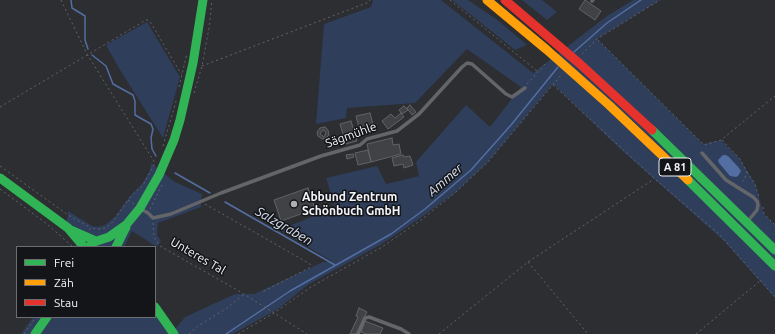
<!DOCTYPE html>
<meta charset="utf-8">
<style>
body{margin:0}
#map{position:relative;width:775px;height:334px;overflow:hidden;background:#2c2e31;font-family:Ubuntu,sans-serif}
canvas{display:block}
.legend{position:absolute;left:16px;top:246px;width:140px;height:72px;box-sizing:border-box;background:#141518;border:1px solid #6d6e72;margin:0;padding:5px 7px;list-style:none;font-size:12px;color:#f2f4f8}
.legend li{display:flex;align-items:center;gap:8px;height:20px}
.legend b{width:20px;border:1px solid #6d6e72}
</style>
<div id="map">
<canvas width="775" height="334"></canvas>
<ul class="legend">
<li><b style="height:5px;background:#30b455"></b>Frei</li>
<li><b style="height:5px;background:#ff9f0a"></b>Zäh</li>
<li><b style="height:5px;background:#e5322d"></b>Stau</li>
</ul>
</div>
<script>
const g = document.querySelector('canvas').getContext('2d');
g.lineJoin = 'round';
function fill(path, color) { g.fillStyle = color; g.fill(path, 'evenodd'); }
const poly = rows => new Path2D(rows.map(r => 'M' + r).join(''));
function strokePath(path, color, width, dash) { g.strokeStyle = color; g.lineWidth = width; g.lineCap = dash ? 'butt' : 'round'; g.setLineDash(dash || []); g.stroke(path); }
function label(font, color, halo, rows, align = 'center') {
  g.font = font + ' Ubuntu,sans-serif'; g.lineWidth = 3; g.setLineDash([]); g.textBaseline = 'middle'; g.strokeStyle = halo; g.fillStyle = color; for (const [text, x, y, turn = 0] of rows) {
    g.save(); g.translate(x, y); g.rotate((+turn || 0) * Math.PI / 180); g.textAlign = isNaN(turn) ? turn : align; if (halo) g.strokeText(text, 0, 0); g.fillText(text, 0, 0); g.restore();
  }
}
const green = poly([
 [373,0,441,0,533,73,607,16,633,0,660,0,597,39,703,144,721,140,740,159,755,184,764,214,775,225,775,298,724,241,618,147,553,84,488,162,456,192,419,219,380,245,309,284,278,309,233,334,21,334,33,317,155,317,155,301,175,329,185,317,235,294,254,294,323,262,333,262,280,230,335,207,326,178,377,166,386,184,419,176,416,162,466,105,490,127,521,87,467,49,415,103,347,108,346,118,316,124,324,24,371,7],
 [452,0,468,0,496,19,527,45,515,50],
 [522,0,542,0,557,12,547,20],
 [147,22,180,77,163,138,120,70,106,45],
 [151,163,175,182,202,194,201,207,158,223,157,235,161,241,157,247,132,231,124,247,76,247,77,243,64,230,68,215,68,211,92,226,97,227,105,225,115,217,129,197,142,184,150,170]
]);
const water = poly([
 [723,155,726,155,729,157,739,168,741,171,738,176,736,177,730,176,719,163,718,160]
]);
const stream = poly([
 [71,0,72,8,85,16,85,40,88,49],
 [574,52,607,23,641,0],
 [92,55,106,66,113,84,133,95,135,101,135,115,151,124,153,129,151,138,152,149,156,156],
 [175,173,210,193],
 [225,202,335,265],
 [226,334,290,291,391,234,425,209,471,170,511,125,558,67]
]);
const building = poly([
 [585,0,601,11,595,20,579,9,585,0],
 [410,105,416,112,412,115,407,108,410,105],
 [404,106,408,110,402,114,399,110,404,106],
 [370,113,374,128,360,131,356,116,370,113],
 [401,113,404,117,388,129,382,121,391,114,395,118,401,113],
 [351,121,357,141,346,144,340,124,351,121],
 [325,127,328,130,329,135,326,138,322,139,318,136,317,132,320,128,325,127],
 [323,130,325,131,326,133,324,137,320,134,323,130],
 [392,138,393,145,399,144,401,154,371,162,367,144,392,138],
 [368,150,371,162,358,165,355,153,368,150],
 [353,154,354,157,347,159,346,155,353,154],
 [403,155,404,157,410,156,413,165,404,168,403,164,394,166,392,158,403,155],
 [308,188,315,209,281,221,274,200,308,188],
 [359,308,367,312,356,334,350,334,358,317,356,316,359,308],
 [365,321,383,328,380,334,366,334,361,332,365,321]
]);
const path = poly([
 [61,0,87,54,155,163,143,185,135,192,128,200,134,204],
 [450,0,537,71],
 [598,40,704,145,721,140,775,96],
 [582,54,597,39,660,0],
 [202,66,369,2,370,0],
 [527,84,546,63],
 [553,85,655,179,719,234,775,297],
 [179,87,187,53],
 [194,93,202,66,209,28,212,0],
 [0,107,146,20,148,20,151,23,180,72,182,74],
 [722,140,740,159,747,172,744,180,740,183],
 [163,146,177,98],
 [0,166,68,215,91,228],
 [747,172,755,184,759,197],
 [0,189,47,224,73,247],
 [205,204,310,264,311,266,309,268,262,292],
 [763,207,764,214,775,225],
 [150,209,162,185],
 [153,223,154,237,160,246,244,294,307,334],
 [89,230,91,228,100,229,105,228,111,224,128,200],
 [528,262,588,334],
 [24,334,36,317],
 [189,334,198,326,227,308,243,295],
 [238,334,274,313,311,287,382,247,421,220,456,192,488,162,561,75],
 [439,334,528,262,654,179],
 [696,334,760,281]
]);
const lane = poly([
 [592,1,593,0],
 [702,153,726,180,753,197,757,201,758,205,757,210,748,221],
 [141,209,148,213,153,218,171,214,221,193,321,156,360,145,367,139,397,131,419,114,462,67,467,63,472,64,506,94,512,97,525,88],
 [358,334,365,318,369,317,401,329,409,334]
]);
const fast = poly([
 [652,130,775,250],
 [0,178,68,228,84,247],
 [688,180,775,266],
 [71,230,96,241],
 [89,247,94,242,109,237,126,225,140,208,159,175,174,140,180,120,193,63,203,0],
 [116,247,126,227],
 [155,307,174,334],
 [35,334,47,317]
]);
const slow = poly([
 [487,0,547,50,609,105,688,180]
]);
const jam = poly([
 [505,0,580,64,652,130]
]);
const markers = [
 [294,204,4,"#adafb2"]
];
const shields = [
 [675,167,32]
];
const shieldNames = [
 ["A 81",675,167]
];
const streetNames = [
 ["Sägmühle",351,135,-20],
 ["Unteres Tal",198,256,30]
];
const poiNames = [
 ["Abbund Zentrum",302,197],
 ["Schönbuch GmbH",302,211]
];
const waterNames = [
 ["Ammer",445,180,-41],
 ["Salzgraben",284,226,30]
];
fill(green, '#2f3e5b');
fill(water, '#536ea3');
strokePath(stream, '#536ea3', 1.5);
fill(building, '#414245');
strokePath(building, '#626366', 1);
strokePath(path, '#646568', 1, [2, 3]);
strokePath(lane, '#646568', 3.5);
strokePath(fast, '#30b455', 9);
strokePath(slow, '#ff9f0a', 9);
strokePath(jam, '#e5322d', 9);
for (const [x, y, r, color] of markers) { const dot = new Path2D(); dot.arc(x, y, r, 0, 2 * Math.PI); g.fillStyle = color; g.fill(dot); strokePath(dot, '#141518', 1.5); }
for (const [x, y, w] of shields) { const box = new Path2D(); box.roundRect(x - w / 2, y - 9, w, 18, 3); g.fillStyle = '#141518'; g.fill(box); strokePath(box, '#f2f4f8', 1); }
label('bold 11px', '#f2f4f8', null, shieldNames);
label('12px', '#f2f4f8', '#141518', streetNames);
label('bold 12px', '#f2f4f8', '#141518', poiNames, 'left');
label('italic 13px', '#dae3f4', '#141518', waterNames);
</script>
